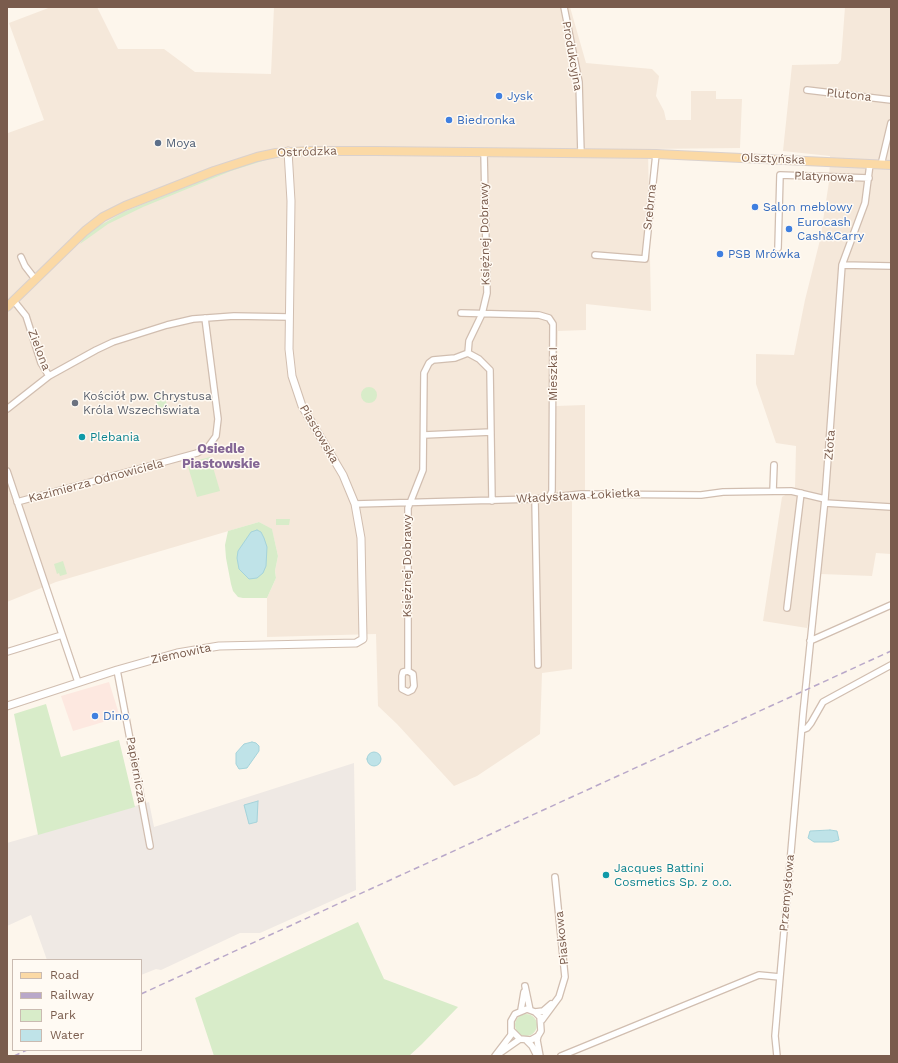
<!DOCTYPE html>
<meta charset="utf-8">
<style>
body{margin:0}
#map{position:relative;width:898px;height:1063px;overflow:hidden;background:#fdf6ec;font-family:"Work Sans",sans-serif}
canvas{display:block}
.frame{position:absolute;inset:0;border:8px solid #7a5c4d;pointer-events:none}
.legend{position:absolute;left:12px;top:959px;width:130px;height:92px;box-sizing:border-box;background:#fffaf3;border:1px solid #cabbb1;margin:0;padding:5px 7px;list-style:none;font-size:12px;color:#7a5c4d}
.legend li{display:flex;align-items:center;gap:8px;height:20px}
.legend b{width:20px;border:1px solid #cabbb1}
</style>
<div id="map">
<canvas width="898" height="1063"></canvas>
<div class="frame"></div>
<ul class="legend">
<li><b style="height:5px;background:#fbd9a5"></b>Road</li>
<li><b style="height:5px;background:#b9a8c9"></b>Railway</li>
<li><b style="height:11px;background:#d8ecc9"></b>Park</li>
<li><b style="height:11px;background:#bfe3e8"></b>Water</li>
</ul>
</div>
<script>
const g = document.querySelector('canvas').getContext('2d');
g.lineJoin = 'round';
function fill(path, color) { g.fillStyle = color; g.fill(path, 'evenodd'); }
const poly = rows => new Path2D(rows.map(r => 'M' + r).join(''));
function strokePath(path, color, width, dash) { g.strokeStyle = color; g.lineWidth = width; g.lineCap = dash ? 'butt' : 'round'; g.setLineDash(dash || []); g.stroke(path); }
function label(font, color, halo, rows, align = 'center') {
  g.font = font + ' "Work Sans",sans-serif'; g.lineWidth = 3; g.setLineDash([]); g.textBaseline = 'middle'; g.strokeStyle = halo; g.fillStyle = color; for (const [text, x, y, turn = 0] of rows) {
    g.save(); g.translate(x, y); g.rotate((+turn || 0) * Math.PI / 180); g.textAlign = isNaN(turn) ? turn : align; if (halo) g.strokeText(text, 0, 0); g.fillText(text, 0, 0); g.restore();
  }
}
const residential = poly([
 [51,7,97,7,118,49,164,49,195,72,271,74,274,7,570,7,586,63,652,69,659,76,656,96,664,111,666,120,691,120,691,91,716,91,716,99,742,99,740,148,648,149,651,311,586,304,586,330,558,331,556,406,585,405,585,493,574,493,572,501,572,669,542,673,540,734,477,776,454,786,397,724,378,706,376,634,267,637,267,598,276,578,275,571,278,556,272,530,259,522,56,582,7,602,7,130,8,133,44,120,9,23],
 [845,7,891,7,891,554,876,553,872,576,821,574,807,628,763,621,782,497,795,489,796,446,776,443,756,384,756,354,794,355,805,300,820,240,829,182,830,156,783,151,792,65,838,64,841,60]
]);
const commercial = poly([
 [109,682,120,717,73,731,61,696]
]);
const industrial = poly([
 [354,763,356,890,260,933,240,933,161,970,156,969,141,975,141,960,47,960,31,915,7,926,7,843,149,802,154,827]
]);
const green = poly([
 [272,158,231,171,143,207,108,224,80,244,85,236,99,226,124,212,228,170,249,163],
 '361 395a8 8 0 1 1 16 0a8 8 0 1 1-16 0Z',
 [163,393,169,410,163,413,159,410,155,397],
 [210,457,220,491,197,497,187,463],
 [276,519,290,519,289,525,276,525],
 [259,522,272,529,278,556,275,571,276,578,267,598,243,598,238,597,233,591,231,584,226,558,225,545,228,531],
 [63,561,67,574,60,576,59,573,57,574,54,564],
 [46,704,61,757,119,740,135,807,38,835,14,714],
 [358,922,384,979,458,1007,422,1044,409,1056,214,1056,195,998],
 '515 1025a11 11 0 1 1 22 0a11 11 0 1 1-22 0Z'
]);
const water = poly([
 [257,530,261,532,264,538,267,547,266,566,263,573,257,578,249,579,239,569,237,558,238,551,251,532,257,530],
 [252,742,256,743,259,746,259,751,247,768,239,769,236,764,236,753,244,744,252,742],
 '367 759a7 7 0 1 1 14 0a7 7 0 1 1-14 0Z',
 [258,801,257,822,249,824,244,805,258,801],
 [830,830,837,831,839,840,832,842,814,842,808,838,810,831,830,830]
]);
const minor = poly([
 [564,7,579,82,581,154],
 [807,90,891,100],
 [881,165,891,123],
 [778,248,780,175,869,178],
 [595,255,645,259,656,154],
 [21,257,25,266,35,279],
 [842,265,891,266],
 [461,313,539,315,549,318,553,324,552,491,549,498],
 [468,353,469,341,482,314,487,293,484,152],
 [49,376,96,350,113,342,167,325,193,319,234,316,289,317],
 [7,409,49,376,41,363,26,316,14,301],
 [424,435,491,432],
 [7,471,78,682],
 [773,491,774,465],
 [535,499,538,665],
 [17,502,197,453,208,447,216,436,218,419,205,318],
 [825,503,891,507],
 [355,504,535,499,581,494,701,495,723,492,791,491,825,499],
 [787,608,801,493],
 [810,641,891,605],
 [7,652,62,635],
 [117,670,150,846],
 [408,671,408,508,423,470,424,373,429,363,433,360,455,358,468,353,479,359,490,370,492,501],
 [408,671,413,674,414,686,412,690,408,692,402,689,402,676,403,672,408,671],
 [802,730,807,728,811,723,823,702,891,665],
 [525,986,530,1010],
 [521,1010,524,992],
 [535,1012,543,1011,551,1004],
 [542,1020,559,997,565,977,555,877],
 [538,1036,537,1040,540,1056],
 [527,1041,532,1046,537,1056],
 [500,1053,520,1039],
 [495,1056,511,1035,511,1021,515,1014,527,1009,535,1012,540,1017,541,1031,538,1036,531,1040,520,1039,512,1031],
 [561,1056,759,975,780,977],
 [777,1056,775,1036,780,977,803,714,825,499,842,265,865,203,870,164]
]);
const tertiary = poly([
 [7,706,117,670,177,653,219,646,356,643,363,639,361,538,355,504,343,475,302,406,292,376,289,349,291,201,288,151]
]);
const primary = poly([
 [7,307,85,231,103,217,125,206,214,171,257,157,276,153,309,151,376,151,656,154,891,165]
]);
const rail = poly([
 [141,994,891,651],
 [14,1056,27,1050]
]);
const markers = [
 [499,96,4,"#3f7fe0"],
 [449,120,4,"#3f7fe0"],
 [158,143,4,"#5c6f8a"],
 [755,207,4,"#3f7fe0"],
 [789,229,4,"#3f7fe0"],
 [720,254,4,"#3f7fe0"],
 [75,403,4,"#6b7280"],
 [82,437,4,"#0f9aa8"],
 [95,716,4,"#3f7fe0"],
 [606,875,4,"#0f9aa8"]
];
const streetNames = [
 ["Produkcyjna",572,56,80],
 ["Plutona",849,95,6],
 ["Ostródzka",307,152,-2],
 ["Olsztyńska",773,159,2],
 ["Platynowa",824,177,2],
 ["Srebrna",650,207,-84],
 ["Księżnej Dobrawy",485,234,-91],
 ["Zielona",39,350,69],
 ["Mieszka I",553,374,-90],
 ["Piastowska",319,434,60],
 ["Złota",830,445,-85],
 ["Kazimierza Odnowiciela",96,481,-15],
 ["Władysława Łokietka",578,496,-3],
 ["Księżnej Dobrawy",407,566,-90],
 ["Ziemowita",181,654,-12],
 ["Papiernicza",136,770,80],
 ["Przemysłowa",787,893,-85],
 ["Piaskowa",562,938,-96]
];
const shopNames = [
 ["Jysk",507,96],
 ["Biedronka",457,120],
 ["Salon meblowy",763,207],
 ["Eurocash",797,222],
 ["Cash&Carry",797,236],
 ["PSB Mrówka",728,254],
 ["Dino",103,716]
];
const serviceNames = [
 ["Moya",166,143]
];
const worshipNames = [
 ["Kościół pw. Chrystusa",83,396],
 ["Króla Wszechświata",83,410]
];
const cultureNames = [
 ["Plebania",90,437],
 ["Jacques Battini",614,868],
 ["Cosmetics Sp. z o.o.",614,882]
];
const neighbourhoodNames = [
 ["Osiedle",221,449],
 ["Piastowskie",221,464]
];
fill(residential, '#f5e8da');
fill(commercial, '#fde8e0');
fill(industrial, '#efe9e4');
fill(green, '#d8ecc9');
fill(water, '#bfe3e8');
strokePath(water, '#a5d3da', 1);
strokePath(minor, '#d1beb0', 8);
strokePath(tertiary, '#d1beb0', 9);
strokePath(primary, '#dad1cd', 10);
strokePath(minor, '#fff', 5.5);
strokePath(tertiary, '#fff', 7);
strokePath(primary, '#fbd9a5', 8);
strokePath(rail, '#b9a8c9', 1.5, [6, 4]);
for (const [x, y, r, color] of markers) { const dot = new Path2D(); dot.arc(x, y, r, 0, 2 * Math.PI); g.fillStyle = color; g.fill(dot); strokePath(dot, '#fffaf3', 1.5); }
label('12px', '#7a5c4d', '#fffaf3', streetNames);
label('12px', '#366cbe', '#fffaf3', shopNames, 'left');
label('12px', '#4e5e75', '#fffaf3', serviceNames, 'left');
label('12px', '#5b616d', '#fffaf3', worshipNames, 'left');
label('12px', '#0d838f', '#fffaf3', cultureNames, 'left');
label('bold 13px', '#846695', '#fffaf3', neighbourhoodNames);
</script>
